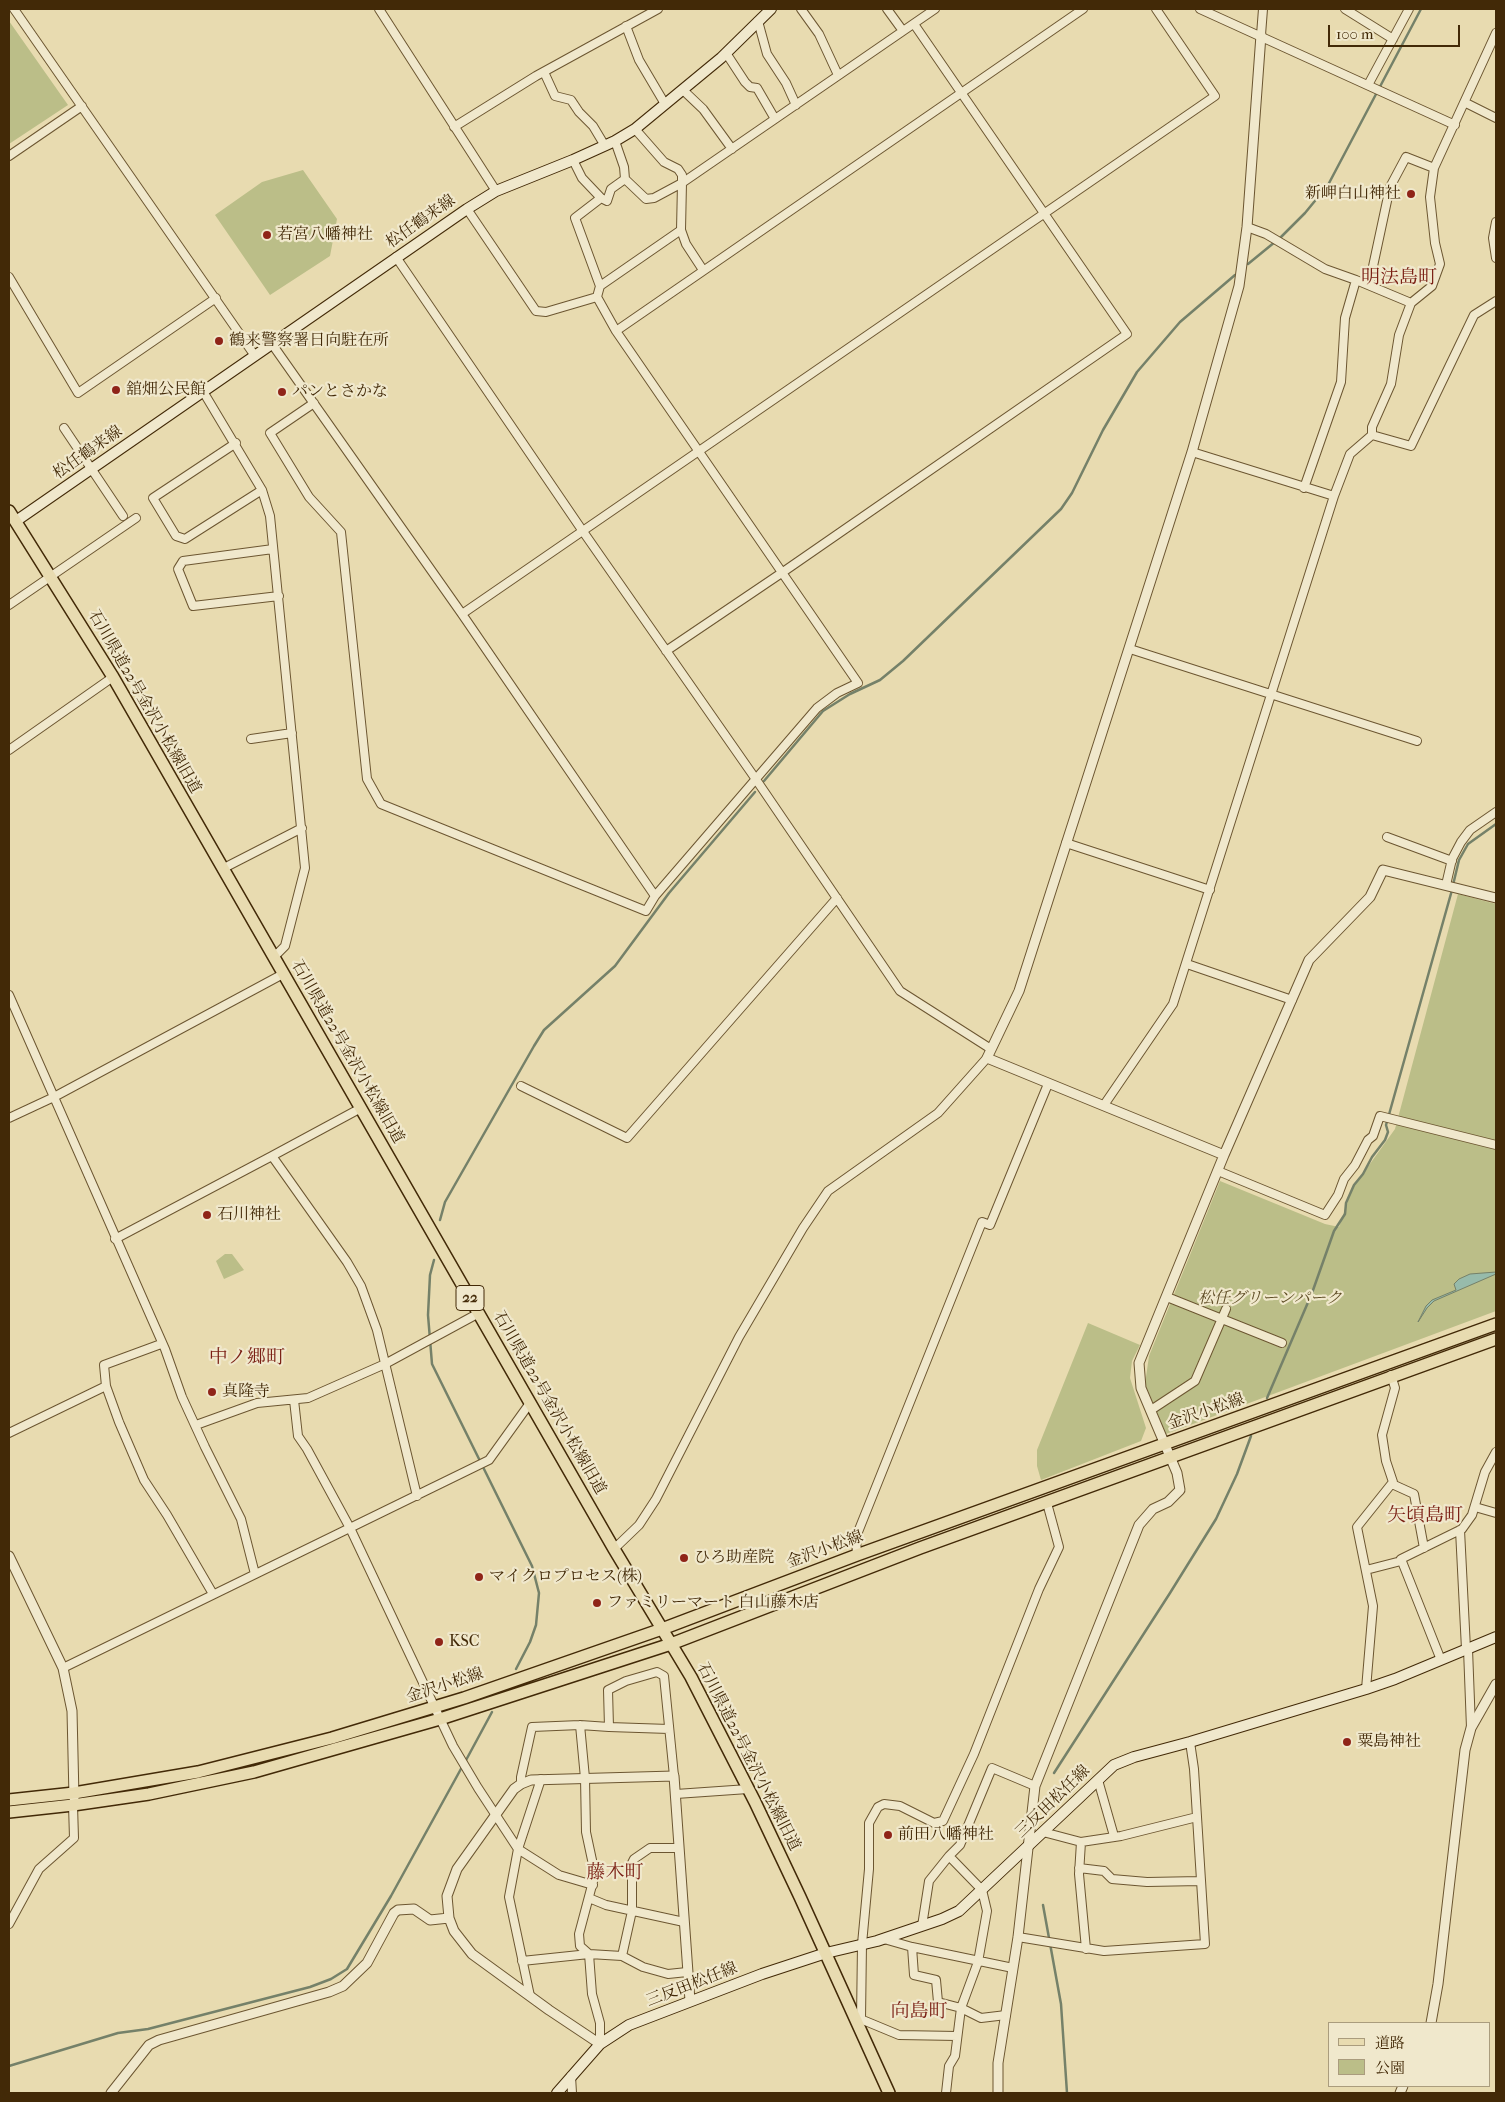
<!DOCTYPE html>
<meta charset="utf-8">
<style>
body{margin:0}
#map{position:relative;width:1505px;height:2102px;overflow:hidden;background:#e8dbb0;font-family:"IM FELL French Canon","Noto Serif JP",serif}
canvas{display:block}
.frame{position:absolute;inset:0;border:10px solid #422907;pointer-events:none}
.legend{position:absolute;left:1328px;top:2022px;width:162px;height:65px;box-sizing:border-box;background:#f0e8cc;border:1px solid #aa9c7d;margin:0;padding:6px 9px;list-style:none;font-size:15px;color:#422907}
.legend li{display:flex;align-items:center;gap:10px;height:25px}
.legend b{width:25px;border:1px solid #aa9c7d}
.scale{position:absolute;left:1328px;top:25px;width:132px;height:22px;box-sizing:border-box;border:2px solid #422907;border-top:0;padding-left:6px;font-size:15px;line-height:18px;white-space:nowrap;color:#422907;-webkit-text-stroke:4px #f0e8cc;paint-order:stroke}
</style>
<div id="map">
<canvas width="1505" height="2102"></canvas>
<div class="frame"></div>
<ul class="legend">
<li><b style="height:6px;background:#e8dbb0"></b>道路</li>
<li><b style="height:14px;background:#bbbe88"></b>公園</li>
</ul>
<div class="scale">100 m</div>
</div>
<script>
const g = document.querySelector('canvas').getContext('2d');
g.lineJoin = 'round';
function fill(path, color) { g.fillStyle = color; g.fill(path, 'evenodd'); }
const poly = rows => new Path2D(rows.map(r => 'M' + r).join(''));
function strokePath(path, color, width, dash) { g.strokeStyle = color; g.lineWidth = width; g.lineCap = dash ? 'butt' : 'round'; g.setLineDash(dash || []); g.stroke(path); }
function label(font, color, halo, rows, align = 'center') {
  g.font = font + ' "IM FELL French Canon","Noto Serif JP",serif'; g.lineWidth = 4.5; g.setLineDash([]); g.textBaseline = 'middle'; g.strokeStyle = halo; g.fillStyle = color; for (const [text, x, y, turn = 0] of rows) {
    g.save(); g.translate(x, y); g.rotate((+turn || 0) * Math.PI / 180); g.textAlign = isNaN(turn) ? turn : align; if (halo) g.strokeText(text, 0, 0); g.fillText(text, 0, 0); g.restore();
  }
}
const green = poly([
 [9,21,68,105,9,144],
 [303,170,337,219,330,256,270,295,215,215,262,182],
 [1458,894,1496,904,1496,1311,1166,1434,1145,1384,1149,1356,1220,1181,1325,1224,1339,1227,1352,1189,1395,1129],
 [225,1254,232,1254,244,1270,224,1279,216,1261],
 [1088,1323,1140,1345,1132,1361,1130,1378,1146,1428,1141,1441,1041,1480,1037,1466,1037,1450]
]);
const water = poly([
 [1496,1272,1496,1274,1434,1301,1427,1308,1418,1322,1426,1306,1432,1300,1456,1290,1454,1284,1459,1279,1470,1274,1496,1272]
]);
const stream = poly([
 [1248,264,1281,237,1305,213,1328,185,1421,9],
 [764,781,823,711,850,694,880,680,903,661,1061,509,1072,493,1103,430,1137,372,1180,322,1235,275],
 [1453,885,1459,860,1468,844,1496,824],
 [440,1220,445,1202,534,1046,544,1030,615,966,669,893,755,792],
 [434,1260,430,1275,428,1315,432,1364,532,1566,539,1593,536,1625,530,1642,516,1669],
 [1267,1398,1312,1293,1334,1231,1345,1214,1346,1203,1354,1185,1363,1174,1372,1157,1385,1140,1388,1132,1386,1125,1390,1111,1452,890],
 [465,1762,492,1712],
 [1054,1773,1170,1593,1216,1519,1237,1474,1251,1436],
 [1043,1905,1061,2004,1067,2093],
 [9,2066,118,2033,148,2029,310,1987,331,1979,347,1969,391,1896,462,1767]
]);
const minor = poly([
 [14,9,255,356],
 [379,9,496,191],
 [801,9,819,34,838,75],
 [887,9,903,31],
 [1200,9,1455,125],
 [1345,9,1393,39],
 [758,21,767,54,786,83,796,105],
 [626,26,639,60,665,104],
 [1261,35,1263,9],
 [726,53,745,82,750,87,757,88,775,119],
 [544,72,555,96,571,100,579,112,593,126,605,146],
 [1368,85,1409,9],
 [683,90,703,109,732,149],
 [1466,103,1496,118],
 [454,127,536,76,658,9],
 [9,156,82,106],
 [573,160,582,178,601,198],
 [625,179,646,199,654,198,682,183,682,175,678,169,664,162,635,129],
 [467,209,536,311,546,312,597,297],
 [1496,222,1493,238,1496,258],
 [1247,227,1266,234,1325,269,1356,280],
 [681,230,686,244,703,270],
 [396,257,582,530,755,778,900,991,991,1049],
 [9,277,78,393,216,298],
 [1369,285,1390,187,1406,157,1434,168],
 [600,286,575,218,601,198,607,201,611,189,625,179,624,167,615,141],
 [616,331,1083,9],
 [272,344,462,614,655,896,817,708,837,693,858,683,616,331,597,297,600,286,681,230,682,183,935,9],
 [204,393,262,490,270,516,305,868,285,946,274,957],
 [314,403,270,433,309,497,341,532,367,779,381,804,646,911,655,896],
 [64,428,123,516],
 [1372,435,1372,427,1391,384,1399,335,1411,303,1432,286,1440,264,1435,243,1430,197,1434,168,1496,33],
 [1372,435,1411,446,1474,315,1496,301],
 [236,443,153,498,176,536,185,539,262,490],
 [1192,452,1334,496],
 [1304,488,1341,382,1345,318,1356,280,1411,303],
 [273,549,183,561,178,569,193,606,279,596],
 [9,605,136,518],
 [462,614,1215,96,1156,9],
 [1130,649,1417,741],
 [666,651,783,572,1127,334,914,24],
 [251,739,292,733],
 [9,750,113,677],
 [1387,837,1452,861],
 [1066,843,1210,890],
 [222,869,302,828],
 [1446,885,1452,859,1461,842,1470,830,1496,812],
 [1187,964,1292,1000],
 [9,995,165,1349,182,1397,205,1447,241,1519,255,1574],
 [521,1086,627,1138,837,898],
 [1104,1105,1173,1004,1334,496,1350,454,1372,435],
 [361,1108,272,1156,347,1262,361,1286,377,1330,417,1496],
 [9,1118,54,1097,283,974],
 [1218,1171,1325,1215,1338,1195,1344,1179,1355,1165,1368,1140,1373,1136,1380,1116,1496,1145],
 [115,1239,272,1156],
 [1167,1297,1282,1343],
 [161,1344,104,1365,106,1386,119,1422,144,1480,167,1515,213,1594],
 [294,1400,298,1436,307,1449,350,1528,453,1746,478,1788,518,1849,559,1875,593,1885],
 [1151,1410,1195,1381,1226,1309],
 [196,1425,257,1403,308,1398,385,1364,479,1313],
 [9,1433,106,1386],
 [1392,1484,1414,1494,1424,1548],
 [1475,1507,1496,1513],
 [1460,1530,1466,1649],
 [614,1549,639,1525,656,1499,739,1337,803,1228,828,1191,938,1113,987,1058],
 [857,1555,856,1537,982,1222,990,1225,1048,1084],
 [1366,1570,1401,1561],
 [1468,1649,1471,1728],
 [1441,1660,1401,1559,1462,1529,1472,1515,1485,1472,1496,1452],
 [63,1668,489,1460,530,1403],
 [1366,1689,1373,1606,1357,1527,1393,1482,1386,1461,1382,1435,1395,1388,1391,1375],
 [580,1725,585,1778,586,1832,595,1874,579,1934,580,1946,589,1954,592,1994,600,2023,600,2044],
 [669,1729,609,1727,608,1690,626,1681,657,1672,664,1676,674,1776],
 [1098,1780,1114,1836],
 [521,1784,521,1777,532,1727,580,1725,609,1727],
 [676,1794,748,1789],
 [1043,1832,1081,1842,1079,1874,1086,1949],
 [1081,1842,1121,1836,1197,1817],
 [949,1856,960,1845,992,1768,1035,1786],
 [1079,1868,1104,1871,1112,1879,1147,1882,1201,1881],
 [589,1898,606,1905,684,1922],
 [9,1924,39,1869,74,1838,73,1805],
 [922,1926,929,1881,949,1856,982,1890,987,1911,978,1962,961,2008,955,2056,949,2066,946,2093],
 [1018,1937,1104,1951,1205,1944,1194,1769,1190,1742],
 [884,1939,912,1947,914,1975,936,1980,938,2002,961,2008,981,2018,1006,2015],
 [912,1947,1013,1968],
 [622,1956,632,1911,632,1863,634,1859,650,1848,679,1848],
 [522,1961,589,1954,622,1956,643,1967,668,1974,687,1972],
 [530,1996,509,1897,518,1849,541,1779],
 [858,2018,899,2035,957,2036],
 [861,2019,862,1944,869,1869,869,1823,878,1807,884,1804,900,1806,934,1823,943,1821,974,1754,1039,1589,1059,1547,1047,1503],
 [571,2076,572,2093]
]);
const tertiary = poly([
 [1224,1155,1309,960,1370,897,1383,870,1496,898],
 [9,1556,63,1668,72,1711,74,1798],
 [1431,2023,1438,1984,1465,1750,1471,1728,1496,1684],
 [600,2044,549,2010,472,1954,454,1931,449,1918,447,1896,457,1869,514,1789,521,1784,531,1780,674,1776,690,2001],
 [111,2093,149,2045,159,2040,329,1992,343,1986,367,1963,394,1913,398,1910,414,1909,430,1920,449,1918],
 [998,2093,998,2063,1018,1937,1035,1786,1139,1525,1153,1509,1168,1502,1180,1490,1177,1473,1141,1388,1139,1363,1224,1155,987,1058,1019,991,1192,452,1239,286,1247,227,1261,35],
 [1400,2093,1403,2086]
]);
const secondary = poly([
 [16,521,467,209,496,191,573,160,615,141,635,129,721,58,771,9],
 [557,2093,600,2044,629,2025,762,1974,826,1953,877,1941,942,1919,959,1911,1114,1765,1134,1757,1190,1742,1366,1689,1395,1679,1496,1637]
]);
const primary = poly([
 [9,511,113,677,614,1549,691,1677,755,1802,800,1897,889,2093],
 [9,1800,74,1793,198,1772,332,1738,464,1698,662,1629,857,1555,1496,1324],
 [9,1812,73,1805,149,1794,254,1772,440,1719,671,1644,920,1548,1496,1339]
]);
const markers = [
 [1411,194,5,"#8f2418"],
 [267,235,5,"#8f2418"],
 [219,341,5,"#8f2418"],
 [116,390,5,"#8f2418"],
 [282,392,5,"#8f2418"],
 [207,1215,5,"#8f2418"],
 [212,1392,5,"#8f2418"],
 [684,1558,5,"#8f2418"],
 [479,1577,5,"#8f2418"],
 [597,1603,5,"#8f2418"],
 [439,1642,5,"#8f2418"],
 [1347,1742,5,"#8f2418"],
 [888,1835,5,"#8f2418"]
];
const shields = [
 [470,1298,28]
];
const shieldNames = [
 ["22",470,1298]
];
const poiNames = [
 ["新岬白山神社",1401,194,"right"],
 ["若宮八幡神社",277,235],
 ["鶴来警察署日向駐在所",229,341],
 ["舘畑公民館",126,390],
 ["パンとさかな",292,392],
 ["石川神社",217,1215],
 ["真隆寺",222,1392],
 ["ひろ助産院",694,1558],
 ["マイクロプロセス(株)",489,1577],
 ["ファミリーマート 白山藤木店",607,1603],
 ["KSC",449,1642],
 ["粟島神社",1357,1742],
 ["前田八幡神社",898,1835]
];
const streetNames = [
 ["松任鶴来線",421,222,-35],
 ["松任鶴来線",88,453,-35],
 ["石川県道22号金沢小松線旧道",144,702,60],
 ["石川県道22号金沢小松線旧道",347,1052,60],
 ["石川県道22号金沢小松線旧道",549,1403,60],
 ["金沢小松線",1206,1412,-19],
 ["金沢小松線",825,1550,-20],
 ["金沢小松線",445,1686,-18],
 ["石川県道22号金沢小松線旧道",748,1757,63],
 ["三反田松任線",1053,1802,-44],
 ["三反田松任線",692,1985,-21]
];
const parkNames = [
 ["松任グリーンパーク",1270,1299]
];
const quarterNames = [
 ["明法島町",1399,278],
 ["中ノ郷町",247,1358],
 ["矢頃島町",1425,1516],
 ["藤木町",615,1873],
 ["向島町",919,2012]
];
fill(green, '#bbbe88');
fill(water, '#97bbab');
strokePath(water, '#758169', 1);
strokePath(stream, '#758169', 2.5);
strokePath(minor, '#6c5631', 10);
strokePath(tertiary, '#6c5631', 11);
strokePath(secondary, '#422907', 12);
strokePath(primary, '#422907', 14);
strokePath(minor, '#f0e8cc', 8);
strokePath(tertiary, '#f0e8cc', 9);
strokePath(secondary, '#f0e8cc', 10);
strokePath(primary, '#e8dbb0', 11);
for (const [x, y, r, color] of markers) { const dot = new Path2D(); dot.arc(x, y, r, 0, 2 * Math.PI); g.fillStyle = color; g.fill(dot); strokePath(dot, '#f0e8cc', 2); }
for (const [x, y, w] of shields) { const box = new Path2D(); box.roundRect(x - w / 2, y - 12.5, w, 25, 4); g.fillStyle = '#f0e8cc'; g.fill(box); strokePath(box, '#422907', 1); }
label('bold 15px', '#422907', null, shieldNames);
label('16px', '#422907', '#f0e8cc', poiNames, 'left');
label('16px', '#422907', '#f0e8cc', streetNames);
label('italic 16px', '#604e27', '#f0e8cc', parkNames);
label('19px', '#7a1f14', '#f0e8cc', quarterNames);
</script>
